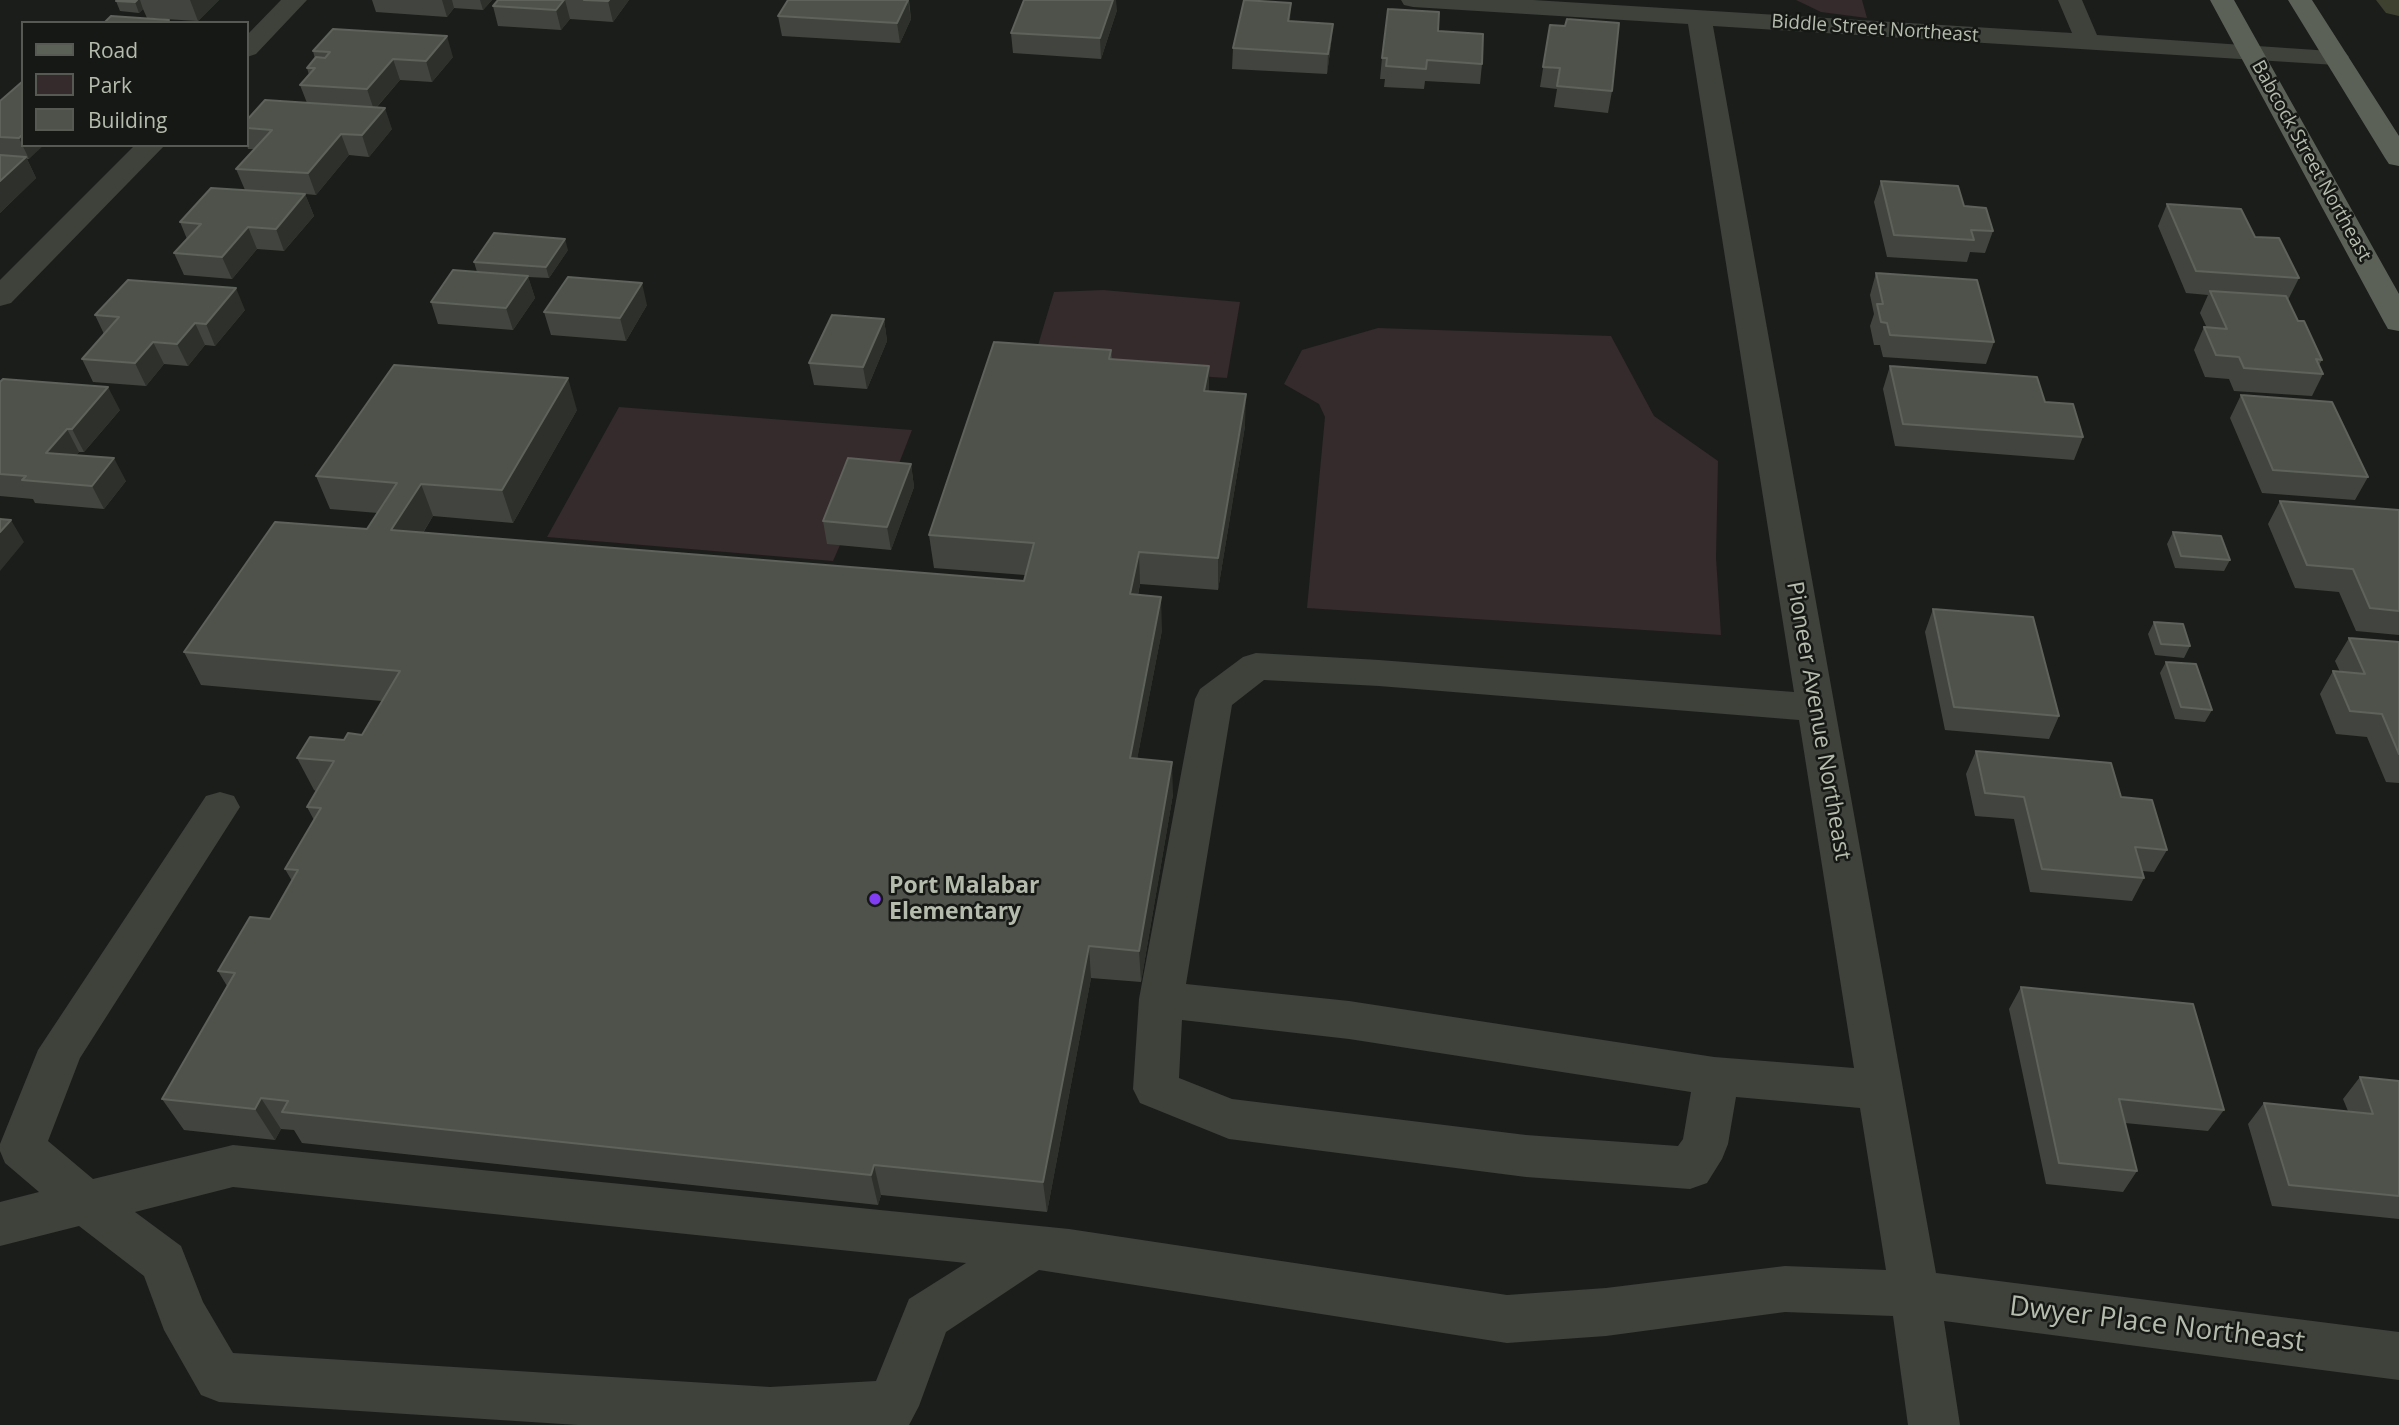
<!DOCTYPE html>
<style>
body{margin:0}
#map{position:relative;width:2399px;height:1425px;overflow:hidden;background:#1b1d1a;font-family:"Open Sans",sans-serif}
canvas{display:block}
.legend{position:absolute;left:21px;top:21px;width:228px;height:126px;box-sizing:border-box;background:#161815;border:2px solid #565a52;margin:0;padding:9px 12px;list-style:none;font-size:21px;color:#b6bcad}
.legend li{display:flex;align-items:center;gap:14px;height:35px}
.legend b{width:35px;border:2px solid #565a52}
</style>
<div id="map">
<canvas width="2399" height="1425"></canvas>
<ul class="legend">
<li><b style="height:9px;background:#5c6157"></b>Road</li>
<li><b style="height:19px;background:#352a2c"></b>Park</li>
<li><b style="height:19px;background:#4e524b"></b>Building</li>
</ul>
</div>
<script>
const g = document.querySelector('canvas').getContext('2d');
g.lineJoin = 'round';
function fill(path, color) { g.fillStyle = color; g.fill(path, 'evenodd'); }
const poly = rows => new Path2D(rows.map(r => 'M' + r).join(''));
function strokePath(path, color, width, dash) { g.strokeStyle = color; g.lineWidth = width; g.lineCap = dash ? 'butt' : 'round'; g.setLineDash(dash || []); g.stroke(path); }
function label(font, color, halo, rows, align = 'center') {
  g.font = font + ' "Open Sans",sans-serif'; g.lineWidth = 5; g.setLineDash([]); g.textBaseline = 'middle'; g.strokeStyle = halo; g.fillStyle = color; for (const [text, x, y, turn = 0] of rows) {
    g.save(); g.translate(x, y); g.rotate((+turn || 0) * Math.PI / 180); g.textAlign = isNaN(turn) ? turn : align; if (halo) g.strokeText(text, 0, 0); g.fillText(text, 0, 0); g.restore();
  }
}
const green = poly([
 [1796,0,1862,0,1867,18,1821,12],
 [1103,290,1240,302,1227,378,1032,365,1054,292],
 [1378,328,1611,336,1654,416,1718,461,1716,558,1721,635,1307,608,1325,417,1319,404,1284,384,1302,350],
 [619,407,912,430,891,484,840,545,833,561,547,537]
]);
const canal = poly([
 [2376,0,2399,0,2399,16,2386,13,2376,0]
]);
const minor = poly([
 [281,0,307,0,256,54,247,57,247,35,281,0],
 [1401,0,1533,0,2072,33,2058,0,2082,0,2097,35,2345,52,2349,57,2345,62,2336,65,1713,26,1936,1273,2399,1332,2399,1380,1944,1321,1960,1425,1908,1425,1893,1316,1785,1312,1606,1336,1507,1343,1039,1270,946,1332,919,1406,909,1425,578,1425,219,1402,201,1395,164,1330,144,1276,79,1226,0,1246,0,1202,39,1192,5,1163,0,1151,0,1144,38,1050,206,796,220,792,234,796,240,807,80,1058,48,1141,93,1179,233,1145,1069,1229,1507,1295,1606,1288,1785,1266,1886,1270,1860,1108,1736,1097,1728,1144,1722,1159,1707,1183,1690,1189,1526,1177,1229,1139,1140,1103,1133,1089,1139,999,1195,699,1200,689,1243,657,1256,653,1379,660,1794,692,1688,24,1413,7,1404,5,1401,0],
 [1264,680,1379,686,1799,720,1854,1068,1714,1057,1349,1001,1186,984,1232,705,1264,680],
 [1182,1020,1349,1039,1691,1092,1683,1139,1678,1146,1526,1135,1232,1099,1179,1078,1182,1020],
 [233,1187,966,1263,909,1299,876,1381,770,1387,233,1353,203,1302,181,1246,135,1212,233,1187],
 [135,145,165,145,11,303,0,306,0,280,135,145]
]);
const major = poly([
 [2210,0,2234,0,2399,294,2399,331,2388,329,2384,322,2210,0],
 [2288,0,2312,0,2399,136,2399,166,2389,164,2385,158,2288,0]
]);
const wall = poly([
 [117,0,219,0,198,21,147,18,143,9,139,13,120,11,116,1],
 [372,0,492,0,483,10,454,8,447,17,376,12],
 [498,0,629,0,613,22,570,19,561,30,498,26,493,6],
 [788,0,909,0,911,19,900,43,782,36,778,16],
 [1117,10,1101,59,1013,53,1011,33],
 [1290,21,1333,24,1331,44,1327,74,1232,69,1233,48],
 [1550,25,1612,91,1608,113,1554,107,1557,89,1540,87],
 [1438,31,1482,64,1480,84,1425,81,1424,89,1384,87,1385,79,1380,79,1382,58],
 [313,51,453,57,432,82,400,80,377,107,392,129,369,157,349,155,316,195,305,194,314,216,284,251,257,249,232,279,184,275,174,253,187,239,180,222,245,190,236,169,254,149,248,149,247,145,247,120,307,103,300,85,309,75,307,68,315,59],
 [23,81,29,159,27,159,36,178,0,213,0,101],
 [1881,181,1964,206,1993,231,1985,253,1970,252,1967,262,1887,257,1874,202],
 [2167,204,2255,237,2299,278,2288,300,2298,321,2322,360,2319,365,2323,374,2312,396,2234,391,2229,379,2205,377,2194,350,2204,327,2207,328,2200,313,2208,295,2186,293,2158,226],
 [568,250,549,278,528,277,535,298,513,330,438,324,431,302,477,272,474,262],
 [1876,273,1994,342,1986,364,1883,357,1880,345,1874,345,1870,326,1874,314,1870,295],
 [647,305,626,341,551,335,544,312],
 [245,310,215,346,205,345,188,366,164,364,146,386,93,382,82,359,104,334,95,315],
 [884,319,887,341,867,389,814,385,809,363],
 [1111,350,1112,359,1209,366,1209,391,1245,426,1218,590,1140,584,1138,595,1162,630,1137,759,1173,794,1141,982,1091,978,1047,1212,881,1195,878,1205,302,1143,294,1130,281,1129,275,1140,184,1130,162,1099,227,986,218,971,270,919,292,881,285,869,314,820,307,807,316,791,314,790,297,758,344,740,362,735,382,701,201,685,184,652,367,529,378,513,330,509,316,476,577,410,513,523,433,516,423,533,1024,581,1025,575,934,568,929,535],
 [1890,366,2045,402,2083,437,2074,460,1895,446,1883,389],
 [0,382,120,410,84,452,79,452,76,455,126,481,104,509,35,503,33,499,0,496],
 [2241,395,2368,477,2355,500,2262,493,2230,418],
 [911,464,914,487,891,550,827,544,823,521],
 [2280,501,2399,510,2399,635,2356,631,2339,592,2295,588,2268,524],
 [2173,532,2230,560,2224,571,2175,568,2167,544],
 [1933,609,2059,716,2049,739,1945,730,1925,632],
 [2154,622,2190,646,2184,658,2155,655,2148,634],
 [2349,638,2399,642,2399,783,2386,782,2367,737,2336,734,2320,694,2333,671,2340,672,2335,661],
 [2166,662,2212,710,2205,722,2175,719,2160,673],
 [1976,751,2121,797,2167,850,2154,872,2142,871,2144,878,2132,901,2030,892,2014,819,1975,816,1966,774],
 [2021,987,2224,1110,2208,1131,2125,1123,2137,1171,2123,1192,2046,1184,2009,1009],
 [2360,1077,2399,1081,2399,1219,2272,1206,2248,1124,2264,1103,2348,1111,2343,1099]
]);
const shadedWall = poly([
 [137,0,140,0,143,9,139,13,135,2],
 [190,0,219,0,198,21],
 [442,0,452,0,454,8,447,17],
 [480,0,492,0,483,10],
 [564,0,565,0,570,19,561,30,556,10],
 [609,0,629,0,613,22,608,1],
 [908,0,911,19,900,43,897,23],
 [1113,0,1116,0,1117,10,1101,59,1100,38],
 [1291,3,1290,23,1288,21],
 [1333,24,1331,44,1327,74,1328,54],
 [447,36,453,57,432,82,426,61],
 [393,59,400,80,374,110,367,89],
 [385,108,392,129,369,157,362,135],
 [23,134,23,145,44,145,29,159,19,138],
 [341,134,349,155,316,195,308,173],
 [26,157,36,178,0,213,0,181],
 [305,194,314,216,284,251,276,229],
 [248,227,257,249,232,279,222,257],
 [565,239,568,250,549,278,546,267],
 [528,276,535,298,513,330,506,308],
 [642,283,647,305,626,341,620,318],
 [236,288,245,310,215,346,206,324],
 [884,319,887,341,867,389,863,367],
 [195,323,205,345,188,366,177,344],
 [153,342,164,364,146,386,135,363],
 [1209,366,1209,398,1204,391],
 [568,378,577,410,513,523,502,490],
 [108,387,120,410,84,452,72,429],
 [1246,394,1245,426,1218,590,1218,558],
 [67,429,79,452,59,476,46,453],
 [114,458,126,481,104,509,92,486],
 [911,464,914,487,891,550,887,527],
 [421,484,433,516,404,563,391,530],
 [0,517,5,526,11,520,24,542,0,571],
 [1139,552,1140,584,1131,627,1130,594],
 [1161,597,1162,630,1131,791,1130,758],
 [1172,762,1173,794,1141,982,1139,951],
 [1089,946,1091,978,1047,1212,1043,1182],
 [261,1098,281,1129,275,1140,255,1109],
 [874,1165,881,1195,878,1205,871,1175]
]);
const building = poly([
 [117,0,137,0,135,2,116,1,117,0],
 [498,0,564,0,556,10,493,6,498,0],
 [584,0,609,0,608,1,584,0],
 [788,0,908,0,897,23,778,16,788,0],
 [1024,0,1113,0,1100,38,1011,33,1024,0],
 [1244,0,1291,3,1288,21,1333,24,1328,54,1233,48,1244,0],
 [1388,9,1439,12,1438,31,1483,34,1482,64,1427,60,1426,69,1386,66,1387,58,1382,58,1388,9],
 [111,16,169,20,166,23,104,23,111,16],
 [1567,19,1619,23,1612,91,1557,86,1560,68,1543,67,1550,25,1565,26,1567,19],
 [333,29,447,36,426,61,393,59,367,89,300,85,315,68,307,68,316,57,325,58,330,52,313,51,333,29],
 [23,81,23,134,19,138,0,137,0,101,23,81],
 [265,100,385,108,362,135,341,134,308,173,236,169,272,130,247,128,247,120,265,100],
 [0,155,26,157,0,181,0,155],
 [1881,181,1958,186,1964,206,1986,208,1993,231,1971,230,1974,240,1894,235,1881,181],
 [211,188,305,194,276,229,248,227,222,257,174,253,201,224,180,222,211,188],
 [2167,204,2241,209,2255,237,2279,238,2299,278,2196,271,2167,204],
 [494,233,565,239,546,267,474,262,494,233],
 [453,270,528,276,506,308,431,302,453,270],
 [1876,273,1977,280,1994,342,1890,335,1887,323,1881,322,1877,304,1883,304,1876,273],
 [568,277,642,283,620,318,544,312,568,277],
 [128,280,236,288,206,324,195,323,177,344,153,342,135,363,82,359,119,317,95,315,128,280],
 [2210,291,2286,296,2298,321,2304,321,2322,360,2316,359,2323,374,2244,368,2239,357,2216,355,2204,327,2227,329,2210,291],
 [832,315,884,319,863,367,809,363,832,315],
 [994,342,1111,350,1109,359,1209,366,1204,391,1246,394,1218,558,1139,552,1130,594,1161,597,1130,758,1172,762,1139,951,1089,946,1043,1182,874,1165,871,1175,282,1112,288,1101,261,1098,255,1109,162,1099,235,973,218,971,250,917,270,919,298,870,285,869,321,808,307,807,334,761,297,758,310,737,344,740,348,733,362,735,400,671,184,652,275,522,367,529,397,483,316,476,394,365,568,378,502,490,421,484,391,530,1024,581,1034,543,929,535,994,342],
 [1890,366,2037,377,2045,402,2073,404,2083,437,1903,424,1890,366],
 [3,379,108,387,72,429,67,429,46,453,114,458,92,486,22,480,26,476,0,474,0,382,3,379],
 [2241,395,2332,402,2368,477,2273,470,2241,395],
 [848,458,911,464,887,527,823,521,848,458],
 [2280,501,2399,510,2399,611,2370,608,2353,569,2307,565,2280,501],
 [0,519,11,520,0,532,0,519],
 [2173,532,2221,536,2230,560,2181,556,2173,532],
 [1933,609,2033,617,2059,716,1954,707,1933,609],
 [2154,622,2183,624,2190,646,2161,644,2154,622],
 [2349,638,2399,642,2399,754,2382,714,2350,711,2333,671,2365,674,2349,638],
 [2166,662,2196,664,2212,710,2181,707,2166,662],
 [1976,751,2111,763,2121,797,2152,800,2167,850,2135,847,2144,878,2042,869,2024,797,1985,793,1976,751],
 [2021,987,2193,1004,2224,1110,2119,1099,2137,1171,2059,1163,2021,987],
 [2360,1077,2399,1081,2399,1196,2289,1185,2264,1103,2373,1114,2360,1077]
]);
const markers = [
 [875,899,7,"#803df2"]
];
const farStreetnames = [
 ["Biddle Street Northeast",1875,29,4],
 ["Babcock Street Northeast",2311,161,61]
];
const streetNames = [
 ["Pioneer Avenue Northeast",1818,721,80]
];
const poiNames = [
 ["Port Malabar",889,886],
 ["Elementary",889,912]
];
const nearStreetnames = [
 ["Dwyer Place Northeast",2157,1325,7]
];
fill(green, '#352a2c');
fill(canal, '#3e4130');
fill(minor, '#3e423b');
fill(major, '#5c6157');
fill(wall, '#42453f');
fill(shadedWall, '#2d302b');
fill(building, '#4e524b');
strokePath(building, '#5e625a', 2);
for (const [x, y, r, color] of markers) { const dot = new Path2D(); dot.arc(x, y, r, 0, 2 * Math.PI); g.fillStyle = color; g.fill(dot); strokePath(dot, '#161815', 2.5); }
label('19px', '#b6bcad', '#161815', farStreetnames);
label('23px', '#b6bcad', '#161815', streetNames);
label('bold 23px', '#b6bcad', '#161815', poiNames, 'left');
label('28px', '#b6bcad', '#161815', nearStreetnames);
</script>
